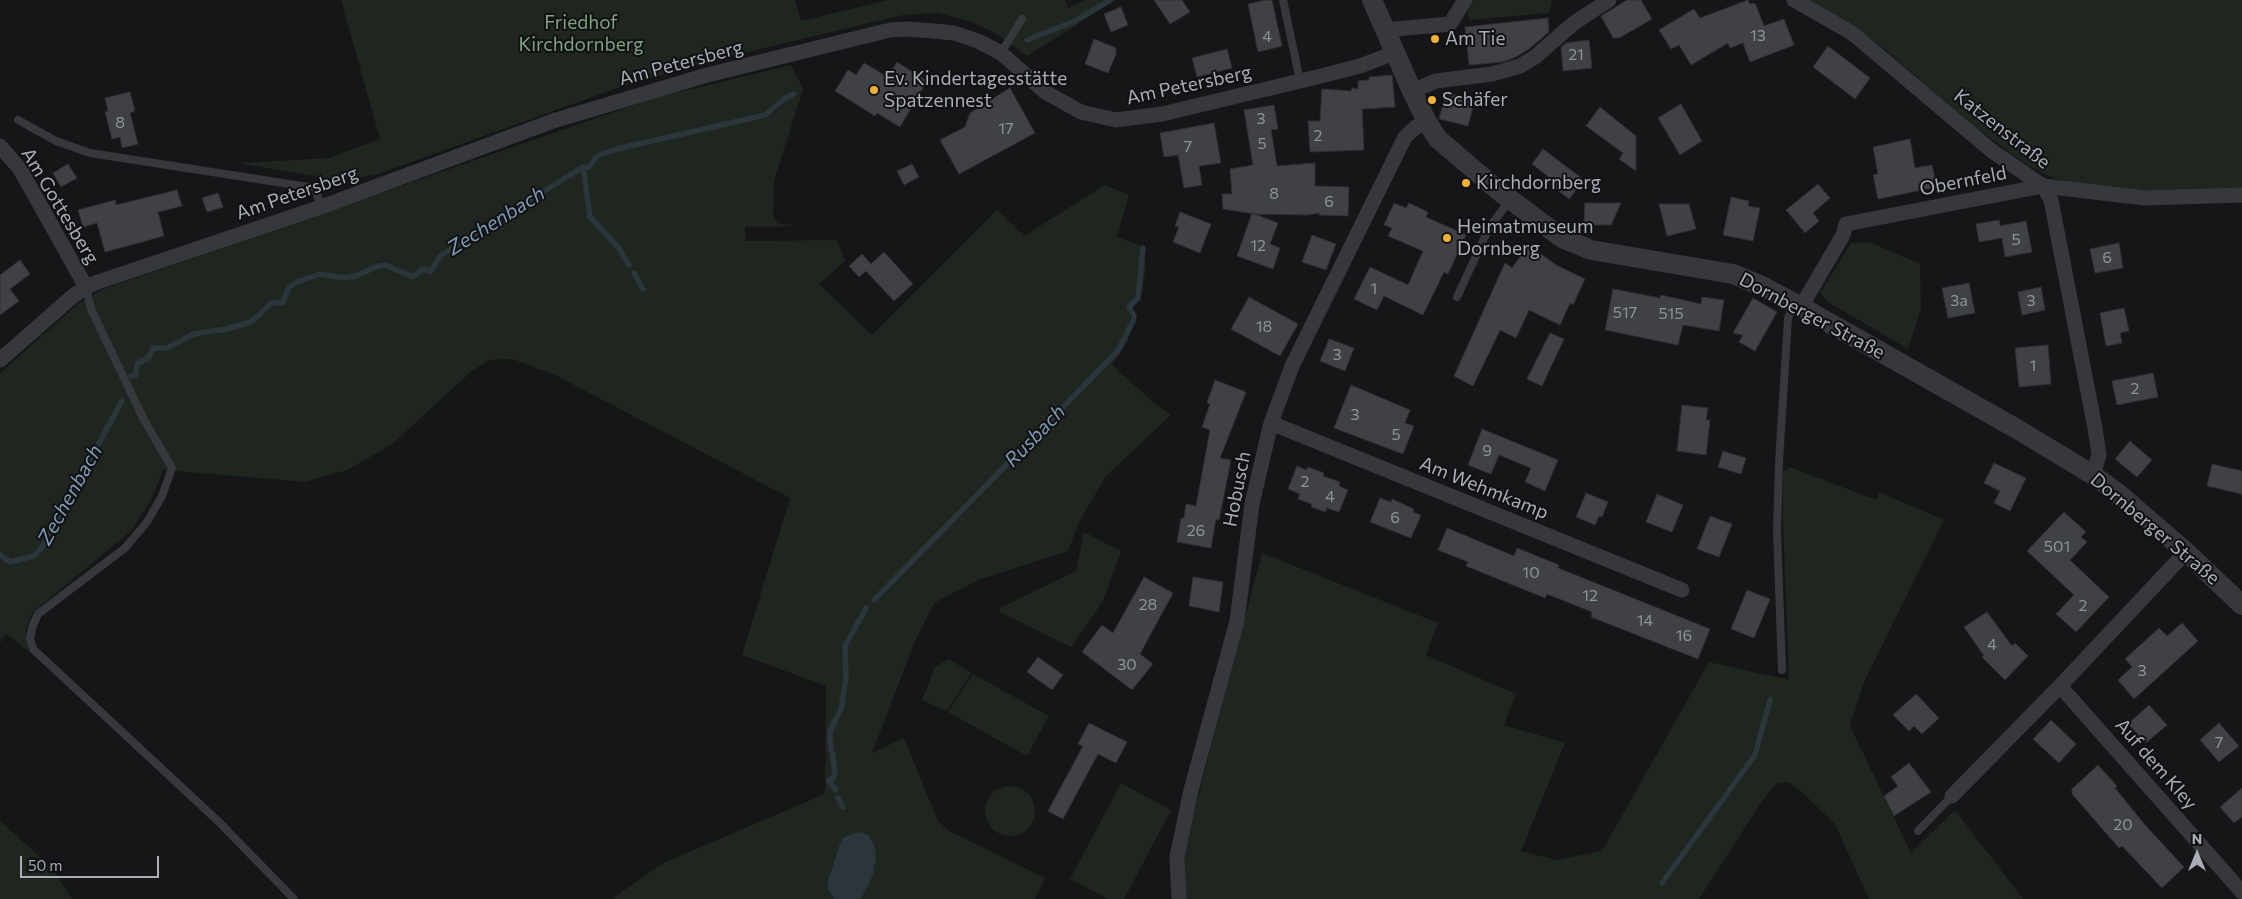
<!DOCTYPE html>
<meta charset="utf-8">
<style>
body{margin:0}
#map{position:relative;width:2242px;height:899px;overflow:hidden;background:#161618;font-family:Commissioner,sans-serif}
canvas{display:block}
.north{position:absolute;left:2172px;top:829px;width:50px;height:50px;-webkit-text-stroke:4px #111113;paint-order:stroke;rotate:0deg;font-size:14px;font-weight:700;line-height:20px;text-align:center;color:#a8adb8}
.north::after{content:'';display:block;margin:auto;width:18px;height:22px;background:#a8adb8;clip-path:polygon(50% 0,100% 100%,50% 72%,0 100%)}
.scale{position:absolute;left:20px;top:856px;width:139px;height:22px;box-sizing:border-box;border:2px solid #a8adb8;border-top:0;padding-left:6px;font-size:15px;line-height:18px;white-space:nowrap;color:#a8adb8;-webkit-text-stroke:4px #111113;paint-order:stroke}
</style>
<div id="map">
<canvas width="2242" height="899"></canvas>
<div class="north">N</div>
<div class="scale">50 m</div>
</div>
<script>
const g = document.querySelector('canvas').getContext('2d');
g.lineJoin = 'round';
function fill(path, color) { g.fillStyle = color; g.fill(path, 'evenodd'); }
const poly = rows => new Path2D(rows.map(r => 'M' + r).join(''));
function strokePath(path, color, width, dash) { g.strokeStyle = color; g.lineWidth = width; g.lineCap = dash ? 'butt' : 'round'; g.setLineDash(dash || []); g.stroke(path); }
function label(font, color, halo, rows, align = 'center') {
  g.font = font + ' Commissioner,sans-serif'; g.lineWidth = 4; g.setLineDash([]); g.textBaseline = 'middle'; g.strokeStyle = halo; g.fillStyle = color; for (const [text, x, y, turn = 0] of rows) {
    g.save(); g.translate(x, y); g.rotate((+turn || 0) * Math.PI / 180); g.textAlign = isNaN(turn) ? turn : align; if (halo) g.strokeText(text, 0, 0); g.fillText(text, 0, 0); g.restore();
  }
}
const green = poly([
 [341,0,795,0,801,21,888,0,1065,0,1068,8,1085,0,1116,0,1027,56,995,33,973,22,938,13,903,15,760,49,626,85,375,175,338,180,238,163,329,158,380,139],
 [1476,0,1552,0,1549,13,1469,20,1468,12,1472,2],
 [1806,0,2242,0,2242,188,2161,192,2079,186,2053,178,2027,165,1971,124,1882,47,1857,28],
 [791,65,803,89,774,181,773,215,777,223,795,226,745,227,745,241,837,240,845,261,819,284,872,335,997,210,1024,236,1105,185,1129,195,1117,237,1145,247,1145,273,1141,297,1131,305,1128,340,1112,365,1155,404,1171,415,1106,476,1079,522,1068,551,978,580,934,603,915,641,872,753,904,738,938,821,949,831,1045,878,1035,899,612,899,663,863,825,794,826,686,742,655,790,498,557,376,513,359,489,360,473,370,391,445,347,470,305,482,163,470,151,500,131,531,32,613,26,630,28,651,6,634,0,643,0,373,80,302,101,290,654,98],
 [1870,242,1920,264,1921,308,1908,349,1828,302,1820,293,1851,243],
 [1790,467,1876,500,1879,492,1944,520,1864,682,1850,726,1911,853,1955,810,2023,899,1869,899,1835,824,1802,792,1788,782,1776,784,1760,804,1699,899,1186,899,1184,860,1188,835,1262,553,1438,623,1426,655,1516,694,1504,725,1565,743,1521,851,1557,860,1602,851,1709,662,1789,680,1783,522,1783,472],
 [1084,532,1121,551,1103,601,1071,647,1000,612,1000,608,1076,571],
 [949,659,971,673,947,711,922,700,935,667],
 [973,674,1049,716,1027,756,948,712],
 [1121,783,1171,810,1124,899,1108,899,1070,879],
 '985 811a25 25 0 1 1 50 0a25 25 0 1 1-50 0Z',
 [0,821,51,867,72,899,0,899]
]);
const water = poly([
 [859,832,868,835,874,845,876,856,873,875,861,899,834,899,828,889,828,881,841,841,844,837]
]);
const stream = poly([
 [1027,40,1075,21,1110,0],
 [583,167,590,217,618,247,629,265],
 [634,273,643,289],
 [131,376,136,375,137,364,149,357,153,348,167,348,194,334,226,329,251,322,272,303,283,302,289,287,297,282,320,274,343,278,356,276,378,266,386,265,413,277,422,269,431,271,440,256,583,167,589,167,597,156,617,149,765,115,784,99,794,94],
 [0,555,10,562,34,556,41,549,122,401],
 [874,600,1118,351,1133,321,1134,316,1129,307,1138,298,1143,248],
 [836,790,829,781,834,777,835,771,830,740,830,731,841,709,846,678,845,646,866,608],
 [838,798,843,807],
 [1662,883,1755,755,1770,700]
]);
const building = poly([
 [1154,0,1182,0,1190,12,1170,24,1154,0],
 [1266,0,1272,0,1282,46,1258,52,1248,4,1266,0],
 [1627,0,1641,0,1652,19,1619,38,1613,38,1601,16,1627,0],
 [1748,0,1750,4,1755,3,1764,26,1784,19,1794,45,1750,62,1743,43,1730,48,1728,43,1691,65,1679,45,1671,49,1659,30,1694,9,1700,18,1748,0],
 [1121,7,1128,25,1111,32,1104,14,1121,7],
 [1548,18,1549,32,1529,49,1516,57,1502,62,1469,65,1465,27,1548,18],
 [1094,39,1116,48,1116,54,1108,73,1085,64,1094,39],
 [1589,40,1592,68,1563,71,1561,47,1566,43,1589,40],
 [1828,46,1870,78,1855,99,1813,67,1828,46],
 [1227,49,1232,68,1197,77,1192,58,1227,49],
 [897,62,927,81,900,127,877,113,875,116,835,91,848,70,856,75,864,63,888,77,897,62],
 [1392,75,1395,107,1362,109,1364,150,1310,152,1308,121,1320,121,1322,89,1351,91,1352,88,1358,89,1358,81,1369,80,1369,77,1392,75],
 [1010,88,1035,133,959,174,940,140,965,127,970,113,1010,88],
 [130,92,135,111,130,113,138,144,122,148,120,137,112,139,105,112,108,111,105,98,130,92],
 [1446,93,1475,99,1468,126,1439,119,1446,93],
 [1681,104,1702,141,1680,155,1658,118,1681,104],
 [1274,105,1278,129,1271,130,1277,166,1315,163,1315,186,1349,187,1348,216,1319,215,1320,213,1307,215,1255,214,1223,209,1222,194,1232,194,1230,169,1253,165,1244,110,1274,105],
 [1600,107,1636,136,1636,171,1619,159,1623,153,1586,126,1600,107],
 [1214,123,1221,163,1199,166,1202,185,1184,188,1178,155,1164,157,1160,133,1214,123],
 [1910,139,1915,168,1932,165,1937,187,1878,199,1873,175,1878,174,1873,147,1910,139],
 [1543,149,1584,180,1569,199,1551,185,1554,181,1532,164,1543,149],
 [68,164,77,178,61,187,53,173,68,164],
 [912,164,919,177,904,185,897,171,912,164],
 [1818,184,1830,198,1813,213,1819,221,1805,233,1786,210,1818,184],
 [177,190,182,206,158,212,164,236,105,252,97,223,83,227,78,210,115,200,116,205,177,190],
 [218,193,223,207,207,212,202,198,218,193],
 [1731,197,1749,201,1748,206,1760,208,1753,241,1723,235,1731,197],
 [1394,203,1406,208,1409,203,1428,212,1426,217,1466,235,1448,274,1444,272,1423,315,1384,296,1377,310,1354,299,1370,267,1408,285,1423,251,1388,236,1392,228,1384,225,1394,203],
 [1585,203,1621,203,1611,225,1584,225,1585,203],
 [1659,204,1689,204,1696,229,1667,236,1659,204],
 [1180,212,1211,224,1200,253,1173,242,1179,227,1175,226,1180,212],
 [1252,213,1278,223,1270,244,1280,248,1273,269,1237,256,1252,213],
 [1999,220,2000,226,2026,221,2032,252,2005,257,2002,238,1979,242,1976,224,1999,220],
 [1312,235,1336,244,1326,270,1302,262,1312,235],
 [2119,243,2123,268,2095,273,2090,249,2119,243],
 [1529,245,1556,265,1585,279,1573,305,1570,303,1560,325,1529,310,1516,338,1500,330,1473,386,1454,376,1505,263,1512,268,1529,245],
 [884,252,913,284,894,301,866,271,859,277,849,266,862,254,871,264,884,252],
 [20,260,30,274,10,289,19,301,0,315,0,275,20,260],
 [1969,283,1975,313,1948,318,1942,288,1969,283],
 [2041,287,2045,310,2022,315,2018,292,2041,287],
 [1613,289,1660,298,1661,295,1701,304,1702,297,1724,300,1719,331,1683,325,1678,345,1605,330,1613,289],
 [1249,297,1298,324,1280,356,1231,329,1249,297],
 [1753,298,1777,312,1755,351,1739,342,1743,335,1733,333,1753,298],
 [2124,308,2129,331,2120,333,2122,343,2106,346,2100,313,2124,308],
 [1550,333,1564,339,1542,386,1527,379,1550,333],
 [1329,339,1354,348,1345,371,1320,361,1329,339],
 [2048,345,2051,384,2019,387,2015,348,2048,345],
 [2153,373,2158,397,2117,405,2112,381,2153,373],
 [1215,380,1246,392,1220,458,1231,460,1219,520,1216,519,1211,548,1177,542,1181,518,1184,518,1186,504,1196,506,1210,430,1202,427,1210,404,1207,403,1215,380],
 [1351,385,1410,410,1405,423,1414,426,1403,454,1334,428,1351,385],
 [1682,405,1708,408,1706,420,1710,420,1706,455,1677,451,1682,405],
 [1482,429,1558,460,1545,491,1525,482,1531,468,1499,455,1491,474,1468,465,1482,429],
 [2130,441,2152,460,2137,477,2115,459,2130,441],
 [1723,451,1746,458,1741,474,1718,467,1723,451],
 [1994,463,2026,478,2010,511,1994,503,2000,491,1984,483,1994,463],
 [2212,464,2242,471,2242,494,2207,486,2212,464],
 [1297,466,1306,470,1308,467,1324,473,1323,476,1340,482,1339,486,1348,490,1339,512,1327,508,1325,512,1311,507,1312,504,1298,499,1300,494,1288,489,1297,466],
 [1586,493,1608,502,1602,517,1599,516,1595,525,1576,517,1586,493],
 [1657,494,1683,505,1672,532,1646,522,1657,494],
 [1380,498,1391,502,1392,499,1414,509,1413,512,1421,515,1411,538,1370,522,1380,498],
 [2064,512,2086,532,2081,537,2087,542,2070,560,2109,597,2076,632,2056,614,2074,595,2027,551,2064,512],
 [1710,516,1732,524,1719,557,1697,549,1710,516],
 [1447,528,1514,556,1517,548,1559,565,1558,568,1710,629,1698,659,1591,617,1592,612,1547,594,1545,598,1466,566,1468,562,1438,550,1447,528],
 [1144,577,1173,593,1140,654,1153,664,1132,690,1082,652,1102,625,1113,633,1144,577],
 [1193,577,1223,582,1219,612,1189,606,1193,577],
 [1747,590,1770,599,1754,638,1731,629,1747,590],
 [1987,612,2012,646,2015,643,2028,656,2005,680,1982,657,1984,656,1964,627,1987,612],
 [2182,623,2198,641,2134,699,2118,680,2132,667,2125,659,2159,628,2167,636,2182,623],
 [1038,657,1063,675,1052,690,1027,672,1038,657],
 [1916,694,1939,718,1922,734,1914,726,1909,731,1893,715,1916,694],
 [2149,705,2167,725,2146,743,2128,724,2149,705],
 [2051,720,2076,744,2059,763,2033,739,2051,720],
 [1089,723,1127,742,1116,763,1098,754,1063,819,1048,811,1083,746,1078,744,1089,723],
 [2219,723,2239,746,2219,762,2200,740,2219,723],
 [1909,763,1931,792,1894,816,1884,796,1898,786,1891,777,1909,763],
 [2098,765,2117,786,2115,788,2145,825,2184,867,2162,888,2122,846,2119,848,2072,794,2072,789,2098,765],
 [2242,788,2242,817,2234,823,2220,807,2242,788]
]);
const service = poly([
 [1283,0,1300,81],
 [1001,53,1022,19],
 [18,120,56,141,90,153,315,188,321,207],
 [86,287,91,309,144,420,172,468,162,496,147,522,125,548,38,614,33,625,30,638,33,649,219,822,294,899],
 [1457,297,1489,228,1509,201],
 [1782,670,1777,531,1779,462,1788,318,1794,304],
 [1918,831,1952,796]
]);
const minor = poly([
 [1794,0,1852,33,1992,151,2043,186,2051,200,2095,428,2099,455,2093,475],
 [1384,30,1450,24,1465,0],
 [1412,91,1436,81,1492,74,1520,66,1535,57,1574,23,1609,0],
 [0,146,20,169,86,287],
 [1801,307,1843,235,1846,224,2043,186,2145,198,2242,195],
 [0,360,73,296,86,287,98,282,321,207,553,121,707,75,890,30,907,29,934,31,954,33,978,41,1001,53,1045,92,1081,112,1116,120,1162,114,1317,77,1360,66,1394,53],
 [1271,423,1682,590],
 [2060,686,2242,892],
 [1952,796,2060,686,2186,552],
 [1179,899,1177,857,1191,790,1237,621,1252,504,1271,423,1292,366,1405,137,1416,127,1427,122]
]);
const tertiary = poly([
 [1372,0,1412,91,1427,122,1438,139,1499,191,1562,238,1591,250,1733,274,1762,286,1794,303,2017,429,2093,475,2119,494,2186,552,2242,605]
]);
const markers = [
 [1435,39,5,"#f2b134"],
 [874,90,5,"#f2b134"],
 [1432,100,5,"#f2b134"],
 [1466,183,5,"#f2b134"],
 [1447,238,5,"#f2b134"]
];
const numberNames = [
 ["13",1758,36],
 ["4",1267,37],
 ["21",1576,55],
 ["3",1261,119],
 ["8",120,123],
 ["17",1006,129],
 ["2",1318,136],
 ["5",1262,144],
 ["7",1188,147],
 ["8",1274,194],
 ["6",1329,202],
 ["5",2016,240],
 ["12",1258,246],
 ["6",2107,258],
 ["1",1374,289],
 ["3a",1959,301],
 ["3",2031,301],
 ["517",1625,313],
 ["515",1671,314],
 ["18",1264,327],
 ["3",1337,355],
 ["1",2033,366],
 ["2",2135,389],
 ["3",1355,415],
 ["5",1396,435],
 ["9",1487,451],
 ["2",1305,482],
 ["4",1330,497],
 ["6",1395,518],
 ["26",1196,531],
 ["501",2057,547],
 ["10",1531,573],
 ["12",1590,596],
 ["28",1148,605],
 ["2",2083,606],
 ["14",1645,621],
 ["16",1684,636],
 ["4",1992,645],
 ["30",1127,665],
 ["3",2142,671],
 ["7",2219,743],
 ["20",2123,825]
];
const parkNames = [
 ["Friedhof",581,23],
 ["Kirchdornberg",581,45]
];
const poiNames = [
 ["Am Tie",1445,39],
 ["Ev. Kindertagesstätte",884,79],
 ["Spatzennest",884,101],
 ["Schäfer",1442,100],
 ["Kirchdornberg",1476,183],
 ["Heimatmuseum",1457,227],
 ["Dornberg",1457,249]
];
const streetNames = [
 ["Am Petersberg",681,63,-15],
 ["Am Petersberg",1189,85,-12],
 ["Katzenstraße",2002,129,38],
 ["Obernfeld",1963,181,-11],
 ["Am Petersberg",297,193,-19],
 ["Am Gottesberg",60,206,59],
 ["Dornberger Straße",1812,316,28],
 ["Am Wehmkamp",1484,488,22],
 ["Hobusch",1237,489,-79],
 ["Dornberger Straße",2155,529,40],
 ["Auf dem Kley",2156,764,49]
];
const waterNames = [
 ["Zechenbach",496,221,-32],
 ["Rusbach",1035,436,-46],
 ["Zechenbach",70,495,-61]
];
fill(green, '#1e261f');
fill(water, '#2c353c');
strokePath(stream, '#2c353c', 5.5);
fill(building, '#404145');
strokePath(building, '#303034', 1);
strokePath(service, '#37383d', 8);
strokePath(minor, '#37383d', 15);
strokePath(tertiary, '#37383d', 20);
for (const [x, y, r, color] of markers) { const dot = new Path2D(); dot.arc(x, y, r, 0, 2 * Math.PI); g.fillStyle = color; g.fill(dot); strokePath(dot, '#111113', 2); }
label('16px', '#8e929b', null, numberNames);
label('19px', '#7fa381', '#111113', parkNames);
label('19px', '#a8adb8', '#111113', poiNames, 'left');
label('19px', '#a8adb8', '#111113', streetNames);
label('italic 20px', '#7f9bb3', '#111113', waterNames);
</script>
